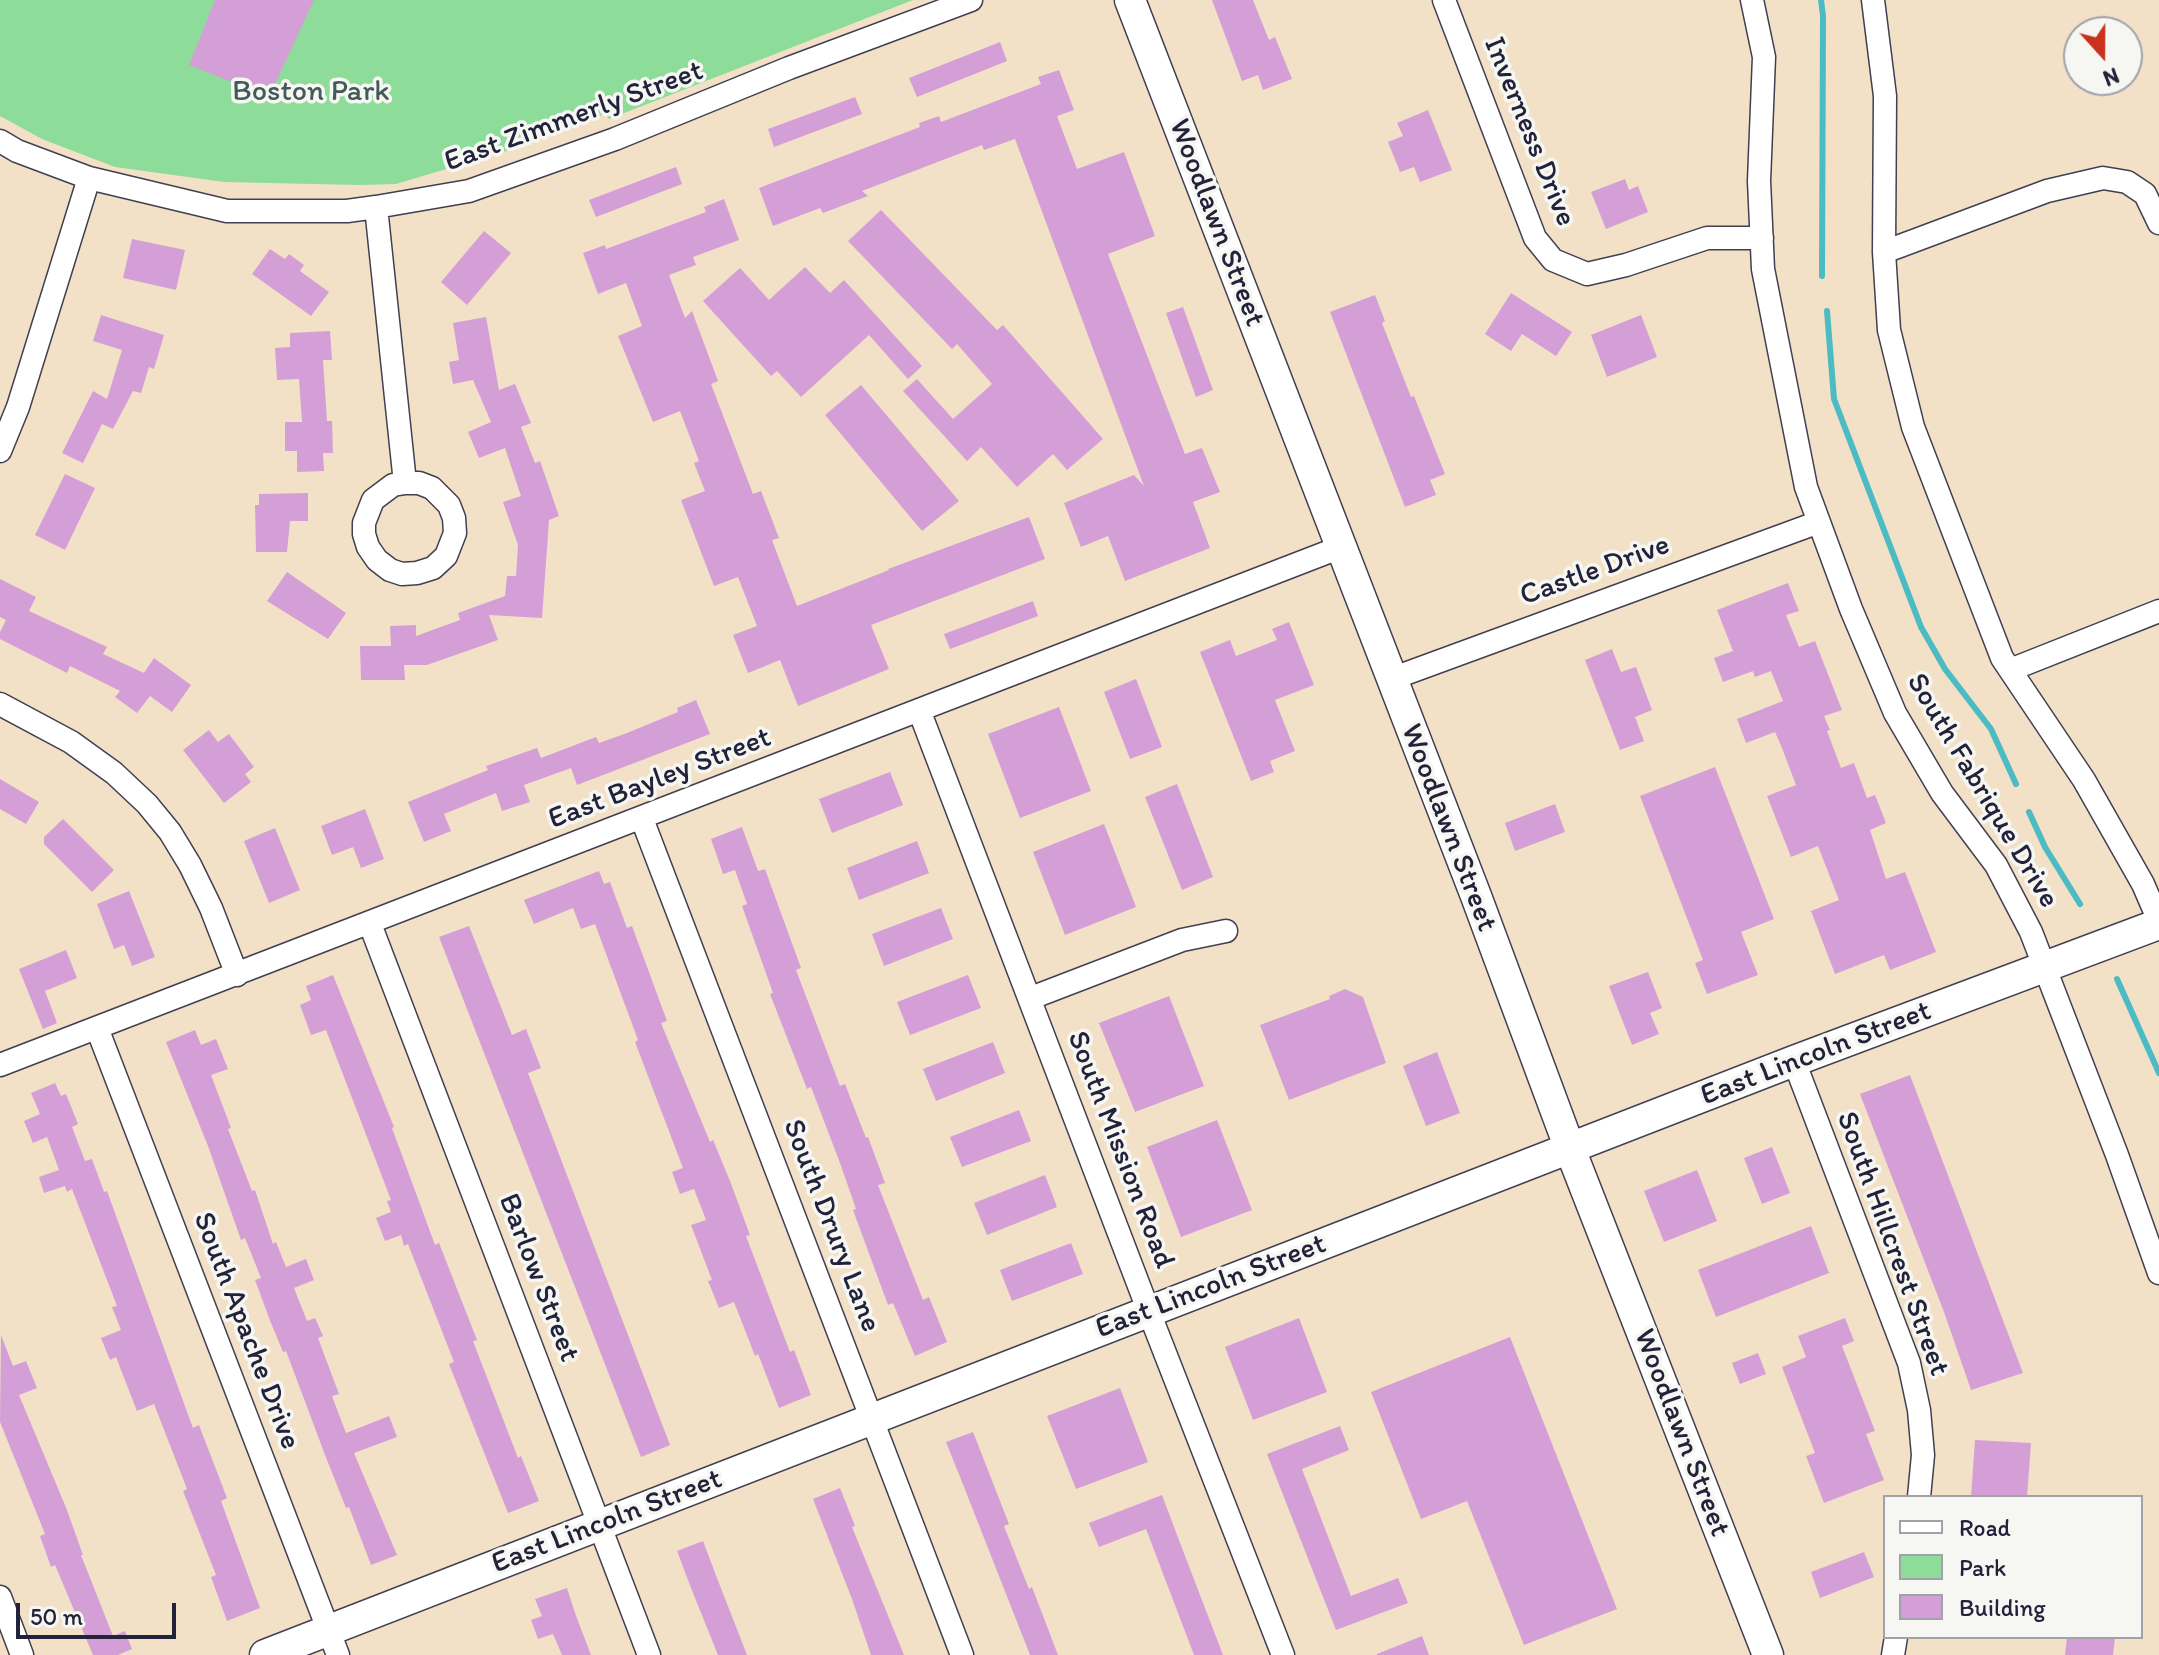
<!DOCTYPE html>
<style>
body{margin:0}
#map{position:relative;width:2159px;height:1655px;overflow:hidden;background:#f3e1c7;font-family:Itim,sans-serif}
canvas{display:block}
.legend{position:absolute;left:1883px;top:1495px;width:260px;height:144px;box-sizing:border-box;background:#f6f6f2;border:2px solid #a1a1a9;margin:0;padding:10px 14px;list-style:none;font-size:24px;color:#22223b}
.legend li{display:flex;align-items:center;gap:16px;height:40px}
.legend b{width:40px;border:2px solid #a1a1a9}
.north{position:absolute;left:2063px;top:16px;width:80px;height:80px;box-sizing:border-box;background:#f6f6f2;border:2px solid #a1a1a9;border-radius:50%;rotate:159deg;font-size:22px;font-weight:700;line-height:32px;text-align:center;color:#22223b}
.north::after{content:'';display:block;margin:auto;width:28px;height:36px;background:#c8321e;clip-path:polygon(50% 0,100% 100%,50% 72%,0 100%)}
.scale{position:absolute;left:16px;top:1603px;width:160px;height:36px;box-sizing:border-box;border:4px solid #22223b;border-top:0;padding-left:10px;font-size:24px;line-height:28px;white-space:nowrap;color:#22223b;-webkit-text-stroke:6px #f6f6f2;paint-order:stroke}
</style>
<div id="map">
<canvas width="2159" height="1655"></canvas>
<ul class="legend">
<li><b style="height:10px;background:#fff"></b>Road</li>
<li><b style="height:22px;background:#8edc9a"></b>Park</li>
<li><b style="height:22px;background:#d49fd7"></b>Building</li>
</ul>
<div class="north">N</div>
<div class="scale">50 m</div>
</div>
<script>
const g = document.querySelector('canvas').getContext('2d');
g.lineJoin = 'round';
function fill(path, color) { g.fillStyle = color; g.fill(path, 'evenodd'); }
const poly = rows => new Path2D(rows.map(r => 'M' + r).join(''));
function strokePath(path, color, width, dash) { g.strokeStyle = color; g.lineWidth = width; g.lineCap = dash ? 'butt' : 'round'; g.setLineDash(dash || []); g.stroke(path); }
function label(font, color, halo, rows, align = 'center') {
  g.font = font + ' Itim,sans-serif'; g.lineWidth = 7; g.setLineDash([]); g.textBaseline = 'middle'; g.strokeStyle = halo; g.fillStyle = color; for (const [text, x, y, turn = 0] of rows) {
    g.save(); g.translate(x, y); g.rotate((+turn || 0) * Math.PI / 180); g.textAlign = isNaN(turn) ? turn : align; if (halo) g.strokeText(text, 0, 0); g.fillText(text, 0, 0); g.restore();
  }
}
const green = poly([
 [0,0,913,0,609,119,605,114,510,150,396,184,359,185,224,182,115,167,42,139,0,116]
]);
const stream = poly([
 [1821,0,1823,16,1822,276],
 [1827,311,1834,399,1921,627,1945,669,1991,729,2016,784],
 [2029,812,2045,847,2080,904],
 [2117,979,2159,1073]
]);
const building = poly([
 [215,0,314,0,269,97,189,65],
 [1212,0,1253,0,1269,40,1275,37,1292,79,1263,90,1258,75,1242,81],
 [1000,42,1007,61,917,97,909,78],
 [1059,70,1074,110,1057,116,1077,169,1124,152,1155,236,1108,254,1185,454,1202,448,1220,492,1193,502,1210,548,1125,581,1108,536,1081,547,1064,503,1134,475,1144,486,1015,139,984,150,982,145,862,191,868,196,823,213,820,208,773,226,759,188,920,127,919,123,939,116,941,122,1041,84,1038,77],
 [855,97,862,114,774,147,768,129],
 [1428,110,1452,170,1420,182,1414,167,1400,172,1388,142,1403,136,1397,123],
 [676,167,682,184,596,217,589,200],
 [1625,179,1629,190,1638,186,1648,212,1606,229,1591,192],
 [724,199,739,240,693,257,696,265,669,275,685,318,692,311,718,381,711,384,753,494,761,491,779,538,772,540,797,606,889,570,888,569,1029,517,1045,559,871,625,889,669,798,706,780,660,748,673,733,635,757,626,738,577,714,586,681,500,705,491,694,463,699,461,680,411,653,422,618,336,642,326,626,283,598,294,583,253,605,245,606,249,706,212,704,207],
 [881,210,997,330,1003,325,1103,439,1067,470,1053,454,1017,487,981,447,967,461,903,391,917,379,953,419,992,384,957,344,952,349,848,241],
 [484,231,511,253,467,305,441,282],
 [132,239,185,250,176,290,123,278],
 [270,249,285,259,289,254,304,265,300,271,329,292,311,316,252,274],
 [805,267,830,293,844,280,922,366,908,379,869,335,801,397,777,371,771,376,703,301,740,268,769,300],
 [1511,293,1572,332,1556,356,1522,334,1511,351,1485,334],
 [1375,295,1385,321,1382,323,1411,397,1414,396,1445,474,1430,480,1436,495,1405,507,1330,312],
 [1183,307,1213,390,1196,397,1166,313],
 [101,315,164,335,154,369,149,367,141,393,133,391,113,429,102,424,83,463,62,453,93,391,107,399,122,350,93,341],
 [1641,315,1657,357,1607,377,1591,335],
 [486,317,499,390,515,384,531,423,521,427,535,463,540,461,559,516,549,520,542,618,489,615,498,640,427,665,404,665,405,680,361,680,360,646,391,646,390,626,416,625,416,636,460,620,458,613,505,596,507,576,516,576,518,545,503,502,521,496,505,448,479,458,468,432,491,422,473,380,453,384,449,362,459,360,453,323],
 [330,331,332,360,323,360,327,421,332,421,333,453,323,453,324,471,297,472,297,451,285,451,285,422,302,422,299,379,277,380,275,348,290,347,290,333],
 [861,385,959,501,922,531,825,415],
 [65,474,95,488,65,550,35,535],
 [308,493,308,521,290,521,287,552,256,552,255,505,259,505,259,494],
 [287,572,346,613,328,639,267,601],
 [0,579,36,597,29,611,107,647,103,654,144,673,154,658,191,685,172,712,150,696,137,713,115,697,120,691,70,666,67,673,0,639,0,632,6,620,0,617],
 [1788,583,1799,611,1786,615,1799,647,1815,641,1842,710,1824,716,1830,730,1827,731,1841,768,1854,763,1867,798,1875,795,1886,823,1870,830,1886,879,1905,872,1936,952,1890,970,1884,955,1835,974,1811,911,1839,900,1818,846,1791,857,1767,796,1796,785,1782,748,1775,732,1746,743,1737,719,1783,701,1771,671,1755,677,1753,671,1723,682,1714,658,1733,651,1717,610],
 [1033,601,1038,616,950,649,944,634],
 [1289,622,1314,685,1275,700,1295,751,1270,761,1274,772,1251,781,1200,652,1230,640,1236,656,1277,640,1272,629],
 [1612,649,1621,672,1636,667,1652,710,1635,717,1644,741,1620,750,1585,660],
 [1136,679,1162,747,1130,759,1104,692],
 [696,700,710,734,577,785,571,768,524,785,530,802,502,811,496,793,444,814,451,831,424,842,408,802,488,770,486,766,537,748,541,758,596,737,599,743,627,733,678,712,677,708],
 [1059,707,1091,791,1020,818,988,734],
 [209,730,218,742,229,734,254,767,245,774,251,782,224,803,183,750],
 [1715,767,1774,919,1741,932,1758,975,1707,994,1695,963,1703,960,1640,796],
 [890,772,903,805,832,833,819,799],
 [0,779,39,802,26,824,0,809],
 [1177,784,1213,877,1182,890,1145,797],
 [1555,804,1565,832,1515,851,1505,823],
 [365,809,384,859,361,868,353,847,332,855,321,826],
 [63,819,114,870,92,892,44,844,44,837],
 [1104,824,1136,907,1065,935,1033,852],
 [742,827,758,871,765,869,801,968,796,970,840,1086,845,1084,866,1138,868,1137,885,1183,878,1185,923,1300,929,1297,947,1342,915,1356,893,1303,888,1305,853,1210,856,1209,840,1163,811,1087,807,1089,770,994,773,993,742,906,747,904,735,870,723,874,711,839],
 [275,828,300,890,269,903,244,841],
 [917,841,929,873,859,900,847,868],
 [599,871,604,884,610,882,627,928,632,926,667,1021,661,1023,710,1142,713,1140,730,1181,750,1235,746,1236,790,1352,794,1350,811,1395,779,1408,758,1354,755,1356,734,1302,719,1308,708,1281,712,1280,691,1225,706,1220,694,1189,680,1194,672,1172,683,1168,635,1042,638,1040,595,924,581,929,573,908,534,924,524,900],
 [129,891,155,957,132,966,124,945,114,949,97,904],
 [941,908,953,939,884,966,872,934],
 [469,926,512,1035,526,1029,541,1068,528,1073,670,1445,641,1457,439,937],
 [66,950,77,978,45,991,57,1023,43,1029,19,969],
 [1648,972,1662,1008,1650,1013,1659,1034,1632,1045,1609,986],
 [333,975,394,1127,392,1128,435,1245,439,1243,477,1340,473,1341,518,1458,521,1456,539,1501,508,1513,449,1364,454,1362,408,1244,404,1246,401,1235,385,1241,376,1218,391,1212,387,1201,391,1200,326,1030,311,1035,300,1005,311,1000,306,986],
 [968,975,981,1008,910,1035,897,1002],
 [1345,989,1363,997,1386,1063,1289,1100,1260,1025,1330,999,1329,996],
 [1169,996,1204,1086,1135,1112,1099,1023],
 [195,1030,201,1045,216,1039,228,1069,211,1075,231,1128,228,1129,252,1191,255,1190,273,1244,276,1242,286,1267,306,1259,314,1280,294,1288,307,1321,315,1318,323,1336,318,1338,339,1394,332,1396,346,1433,389,1416,397,1437,354,1453,397,1555,371,1565,349,1507,346,1508,325,1455,286,1351,283,1352,271,1323,255,1280,261,1278,245,1238,241,1240,208,1146,166,1042],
 [993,1042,1005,1073,936,1101,923,1069],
 [1437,1052,1460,1113,1426,1126,1403,1066],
 [1910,1075,2023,1373,1971,1390,1944,1312,1860,1094],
 [55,1083,61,1096,66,1094,78,1124,72,1127,85,1161,92,1159,104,1192,107,1191,186,1409,193,1428,199,1425,227,1498,221,1501,260,1608,227,1621,211,1577,216,1575,183,1491,187,1489,154,1404,137,1411,116,1357,110,1360,101,1338,121,1330,112,1307,117,1306,72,1189,67,1192,65,1186,44,1193,39,1177,59,1170,47,1137,33,1143,24,1121,40,1114,31,1093],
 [1019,1110,1031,1141,962,1167,950,1137],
 [1217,1120,1252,1210,1181,1237,1147,1147],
 [1772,1147,1790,1193,1762,1204,1744,1158],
 [1697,1170,1717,1221,1664,1242,1644,1191],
 [1045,1175,1057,1207,987,1235,974,1203],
 [1811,1226,1829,1273,1716,1317,1698,1270],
 [1071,1243,1083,1274,1012,1301,1000,1270],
 [1299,1318,1327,1392,1253,1420,1225,1347],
 [1845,1318,1854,1341,1842,1346,1875,1431,1866,1434,1884,1480,1824,1503,1806,1456,1815,1453,1782,1367,1806,1357,1798,1336],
 [1,1335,13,1366,26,1361,37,1388,19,1395,67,1510,83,1555,81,1555,113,1636,125,1631,132,1649,118,1655,93,1655,55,1565,51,1567,40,1536,45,1534,0,1422],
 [1510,1337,1617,1609,1524,1645,1467,1501,1421,1519,1371,1392],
 [1758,1353,1766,1374,1740,1384,1732,1363],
 [1120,1388,1148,1462,1076,1489,1047,1416],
 [1340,1426,1349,1450,1302,1469,1351,1596,1398,1578,1408,1603,1336,1630,1267,1454],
 [973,1432,1009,1524,1004,1526,1029,1589,1032,1587,1058,1655,1030,1655,964,1487,946,1442],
 [1975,1440,2031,1443,2027,1497,1971,1497],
 [840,1488,855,1526,852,1527,904,1655,871,1655,852,1599,813,1499],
 [1162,1495,1177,1535,1223,1655,1194,1655,1146,1529,1099,1547,1089,1523],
 [703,1541,717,1578,747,1655,718,1655,691,1588,677,1551],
 [1864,1552,1874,1577,1820,1598,1811,1572],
 [567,1588,575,1613,591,1655,562,1655,553,1634,538,1639,531,1620,542,1616,535,1599],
 [1422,1636,1429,1655,1377,1655,1377,1654],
 [2067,1637,2115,1637,2113,1655,2065,1655]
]);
const street = poly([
 [1444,0,1535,238,1553,260,1587,274,1626,265,1707,238,1762,238],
 [1752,0,1764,57,1759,181,1763,269,1806,487,1851,609,1895,713,1942,793,1996,865,2031,932,2117,1155,2159,1273],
 [1873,0,1885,96,1884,252,1889,330,1913,427,2002,658,2084,780,2143,884,2159,921],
 [0,141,17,151,89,178,227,211,347,211,376,207,469,191,615,139,789,68,971,0],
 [376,207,405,483,393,485,373,500,364,523,364,534,368,547,377,560,390,570,402,574,417,573,433,568,446,556,455,533,454,518,449,505,432,488,419,483,405,483],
 [1884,252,2047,191,2103,178,2127,182,2145,194,2159,223],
 [0,451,18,407,89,178],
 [2010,670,2159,611],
 [1391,679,1819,522],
 [0,704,71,742,114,773,147,804,170,832,190,865,211,908,237,975],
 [919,710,1149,1312,1283,1655],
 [642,819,962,1655],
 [370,924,649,1655],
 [1031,998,1182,940,1226,931],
 [97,1028,338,1655],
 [1794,1061,1909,1363,1919,1410,1923,1455,1919,1497],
 [0,1065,1341,547],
 [0,1597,22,1655],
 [1893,1655,1896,1637]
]);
const secondary = poly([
 [1130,0,1476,896,1570,1149,1768,1655],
 [265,1655,1794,1061,2159,924]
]);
const parkNames = [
 ["Boston Park",311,92]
];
const streetNames = [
 ["East Zimmerly Street",574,117,-20],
 ["Inverness Drive",1529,132,68],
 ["Woodlawn Street",1216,223,69],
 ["Castle Drive",1595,571,-20],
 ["East Bayley Street",660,779,-21],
 ["South Fabrique Drive",1982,791,59],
 ["Woodlawn Street",1448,828,69],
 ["East Lincoln Street",1816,1054,-21],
 ["South Mission Road",1120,1150,69],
 ["South Drury Lane",831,1226,69],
 ["South Hillcrest Street",1892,1244,70],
 ["Barlow Street",538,1278,69],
 ["East Lincoln Street",1211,1287,-21],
 ["South Apache Drive",246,1331,69],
 ["Woodlawn Street",1681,1433,69],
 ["East Lincoln Street",607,1522,-21]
];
fill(green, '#8edc9a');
strokePath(stream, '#4cbbc3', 6);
fill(building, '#d49fd7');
strokePath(street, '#413f50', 25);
strokePath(secondary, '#413f50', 33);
strokePath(street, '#fff', 22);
strokePath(secondary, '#fff', 30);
label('30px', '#425a58', '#f6f6f2', parkNames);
label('30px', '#22223b', '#f6f6f2', streetNames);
</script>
